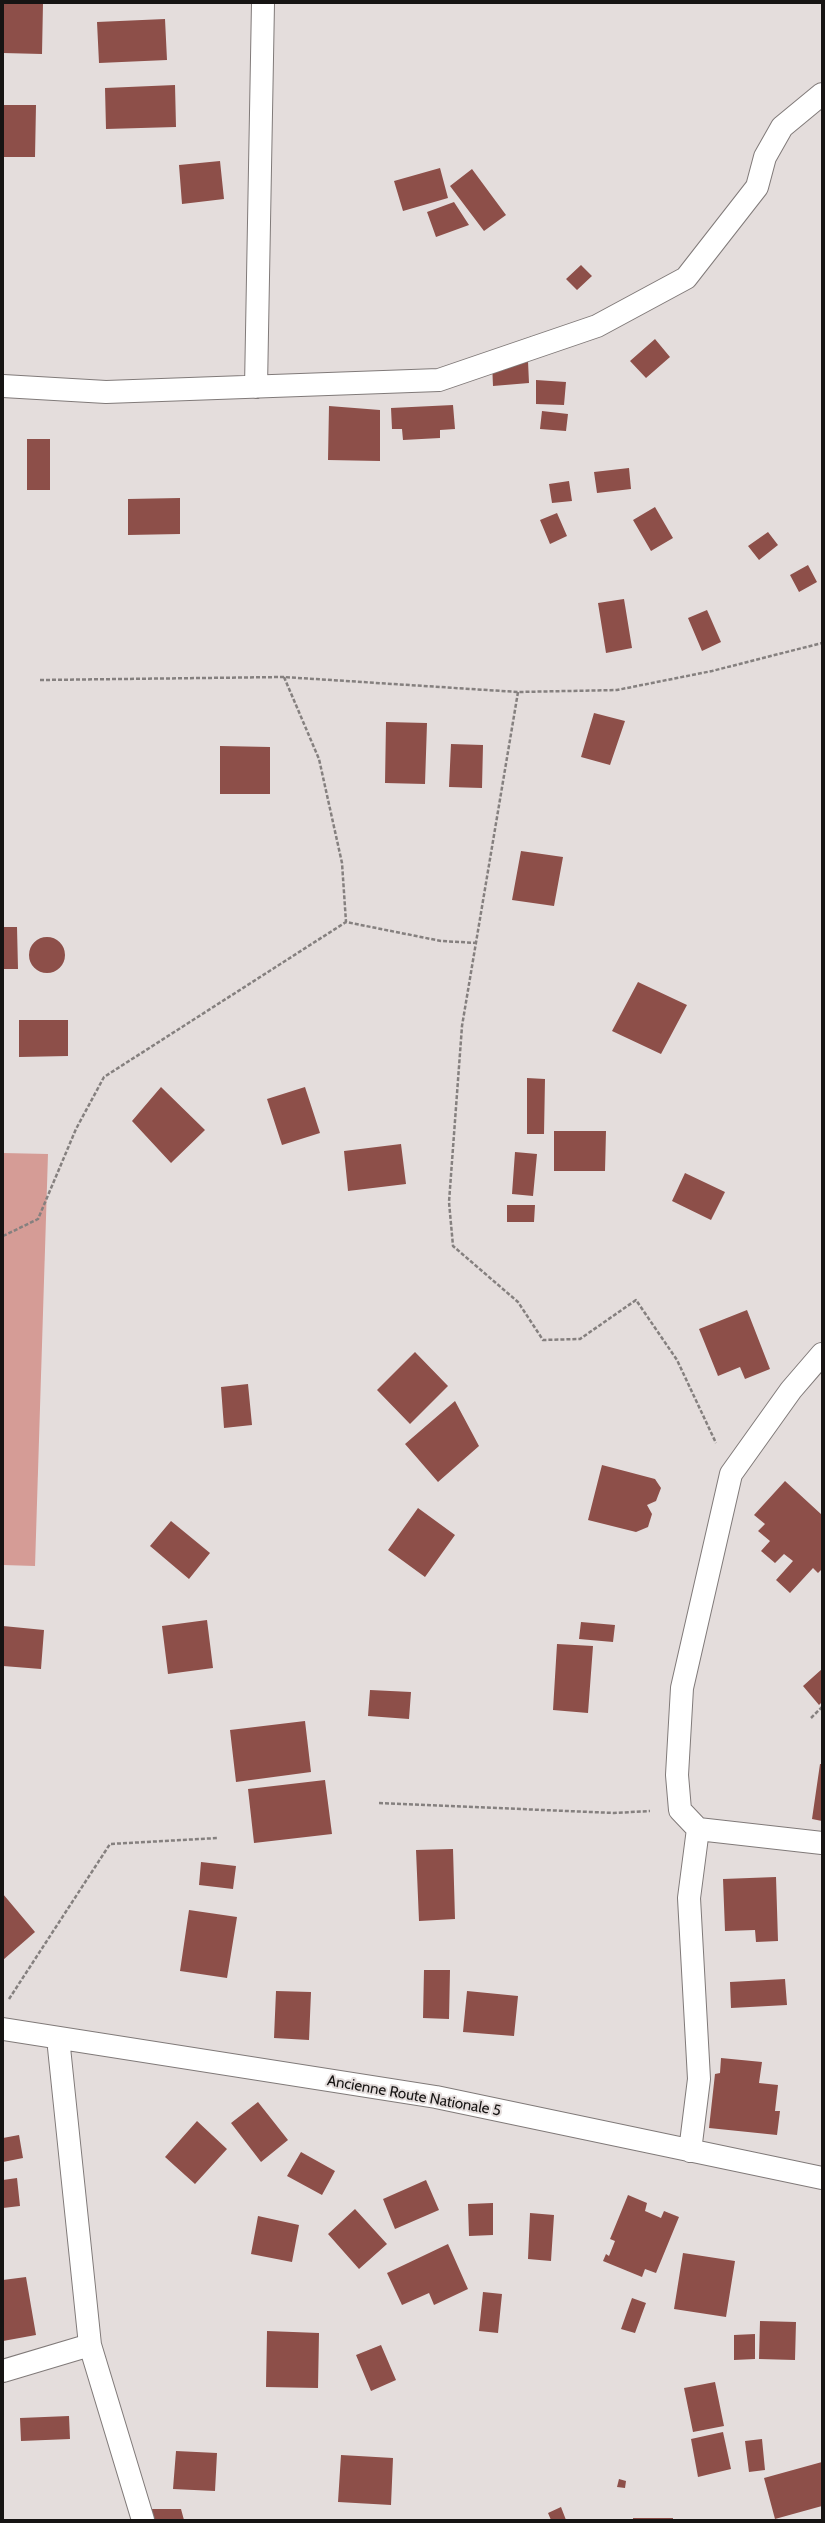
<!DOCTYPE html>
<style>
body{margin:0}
#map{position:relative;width:825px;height:2523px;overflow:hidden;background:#e4dddc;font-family:Cabin,sans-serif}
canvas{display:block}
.frame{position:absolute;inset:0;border:4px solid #161413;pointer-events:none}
</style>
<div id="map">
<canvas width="825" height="2523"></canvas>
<div class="frame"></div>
</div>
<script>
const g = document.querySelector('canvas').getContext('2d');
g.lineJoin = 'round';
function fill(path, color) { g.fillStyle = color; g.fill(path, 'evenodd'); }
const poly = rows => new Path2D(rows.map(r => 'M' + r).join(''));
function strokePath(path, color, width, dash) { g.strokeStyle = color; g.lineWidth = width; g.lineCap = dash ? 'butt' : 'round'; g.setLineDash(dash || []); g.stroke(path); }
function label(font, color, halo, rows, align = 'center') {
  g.font = font + ' Cabin,sans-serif'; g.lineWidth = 4; g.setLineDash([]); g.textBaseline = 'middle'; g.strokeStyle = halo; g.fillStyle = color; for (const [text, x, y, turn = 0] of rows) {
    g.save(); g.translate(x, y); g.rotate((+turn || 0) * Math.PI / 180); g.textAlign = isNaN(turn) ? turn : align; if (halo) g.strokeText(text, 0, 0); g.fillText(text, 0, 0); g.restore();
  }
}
const green = poly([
 [3,1153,48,1154,35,1566,3,1565]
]);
const building = poly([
 [3,3,43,3,42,54,3,53],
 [165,19,167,60,99,63,97,22],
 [175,85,176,127,106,129,105,88],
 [3,105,36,105,35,157,3,157],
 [220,161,224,199,182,204,179,165],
 [440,168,448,198,403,211,394,181],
 [472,169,506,215,484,231,450,186],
 [454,202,469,225,436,237,427,212],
 [581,265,592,276,577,290,566,279],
 [655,339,670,357,646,378,630,361],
 [528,361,529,383,493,386,492,363],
 [536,380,566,382,564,405,536,404],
 [453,405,455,429,440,430,440,438,403,440,402,429,392,429,391,408],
 [329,406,380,410,380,461,328,460],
 [542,411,568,414,566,431,540,429],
 [27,439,50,439,50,490,27,490],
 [629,468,631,489,597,493,594,472],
 [569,481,572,501,552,503,549,484],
 [180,498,180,534,128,535,128,499],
 [655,507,673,538,651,551,633,520],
 [557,513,567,536,550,544,540,520],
 [768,532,778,545,759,560,748,546],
 [808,565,817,582,799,592,790,575],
 [624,599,632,648,606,653,598,603],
 [707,610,721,642,702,651,688,618],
 [594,713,625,721,610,765,581,757],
 [386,722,427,723,425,784,385,783],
 [451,744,483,745,482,788,449,787],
 [220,746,270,747,270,794,220,794],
 [521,851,563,857,554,906,512,900],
 [3,927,17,927,18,969,3,969],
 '29 955a18 18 0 1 1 36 0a18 18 0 1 1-36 0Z',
 [638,982,687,1005,661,1054,612,1031],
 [19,1020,68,1020,68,1056,19,1057],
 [527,1078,545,1079,544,1134,527,1134],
 [161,1087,205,1130,171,1163,132,1121],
 [305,1087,320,1133,282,1145,267,1099],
 [554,1131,606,1131,605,1171,554,1171],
 [401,1144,406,1184,348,1191,344,1151],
 [515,1152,537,1154,533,1196,512,1194],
 [685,1173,725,1192,711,1220,672,1201],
 [507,1205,535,1205,534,1222,507,1222],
 [747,1310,770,1369,745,1379,740,1367,718,1376,699,1329],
 [415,1352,448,1386,410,1424,377,1390],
 [248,1384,252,1425,224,1428,221,1387],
 [455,1401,479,1446,438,1482,405,1444],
 [602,1465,655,1479,661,1488,656,1501,647,1505,652,1514,648,1527,636,1532,588,1520],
 [785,1481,822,1515,822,1569,818,1573,813,1568,790,1593,776,1580,793,1561,784,1554,775,1563,761,1551,770,1541,758,1531,765,1524,754,1515],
 [418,1508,455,1535,425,1577,388,1550],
 [171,1521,210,1553,189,1579,150,1546],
 [207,1620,213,1668,168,1674,162,1626],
 [581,1622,615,1625,613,1642,579,1639],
 [3,1626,44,1630,41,1669,3,1666],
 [557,1644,593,1646,588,1713,553,1710],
 [822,1669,822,1702,819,1705,803,1686],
 [370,1690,411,1692,409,1719,368,1716],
 [305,1721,311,1772,236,1782,230,1730],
 [820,1764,822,1764,822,1821,812,1819],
 [325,1780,332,1834,254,1843,248,1789],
 [453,1849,455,1919,419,1921,416,1850],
 [201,1862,236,1866,233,1889,199,1885],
 [776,1877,778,1941,756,1942,755,1930,725,1931,723,1879],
 [3,1894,35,1932,3,1960],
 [189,1910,237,1917,227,1978,180,1971],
 [424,1970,450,1970,449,2019,423,2018],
 [785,1979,787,2005,731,2008,730,1982],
 [276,1991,311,1992,309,2040,274,2038],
 [467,1991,518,1996,514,2036,463,2032],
 [721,2058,762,2062,759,2083,778,2085,775,2111,780,2111,777,2135,709,2128,715,2074,720,2073],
 [258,2102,288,2140,261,2162,231,2123],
 [197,2121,227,2149,195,2184,165,2157],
 [19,2135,23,2158,3,2162,3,2138],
 [301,2152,335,2171,322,2195,287,2176],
 [17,2178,20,2206,3,2208,3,2180],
 [426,2180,439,2210,395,2229,383,2199],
 [628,2195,647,2203,645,2211,661,2218,664,2211,679,2217,656,2273,645,2269,642,2277,603,2261,606,2254,609,2256,615,2241,610,2239],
 [493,2203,493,2235,469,2236,468,2204],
 [355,2209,387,2244,359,2269,328,2234],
 [530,2213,554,2215,551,2261,528,2259],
 [258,2216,299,2225,292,2262,251,2254],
 [448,2244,468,2289,434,2305,429,2293,402,2305,387,2273],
 [683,2253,735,2261,726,2317,674,2309],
 [26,2277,36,2335,3,2341,3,2280],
 [483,2292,502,2294,498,2333,479,2331],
 [632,2298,646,2303,635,2333,621,2329],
 [760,2321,796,2322,795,2360,759,2359],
 [267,2331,319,2333,318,2388,266,2387],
 [755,2334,755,2359,734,2360,734,2335],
 [381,2345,396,2380,371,2391,356,2355],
 [715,2382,724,2426,693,2432,684,2388],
 [69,2416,70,2439,21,2441,20,2418],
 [723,2432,731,2469,698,2477,691,2439],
 [762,2439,765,2470,749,2472,745,2441],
 [176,2451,217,2453,215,2491,173,2489],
 [341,2455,393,2458,391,2505,338,2502],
 [822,2462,822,2506,775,2519,764,2478],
 [619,2479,626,2481,625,2488,617,2487],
 [561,2507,566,2520,551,2520,548,2513],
 [148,2509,181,2509,184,2520,151,2520],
 [633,2518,673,2518,673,2520,633,2520]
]);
const path = poly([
 [284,677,319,759,342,863,346,922],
 [40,680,284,677,518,692,617,690,712,671,822,643],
 [518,692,462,1026,449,1202,453,1246,518,1302,543,1340,580,1339,636,1300,677,1360,716,1443],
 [3,1236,38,1219,76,1129,104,1077,346,922,441,941,477,943],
 [811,1718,822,1707],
 [379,1803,614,1813,650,1811],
 [9,1999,110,1844,218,1838]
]);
const street = poly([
 [3,386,106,392,439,380,597,326,686,278,757,187,765,157,782,127,822,94],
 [256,387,263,3],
 [698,1829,822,1843],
 [3,2029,436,2097,822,2178],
 [58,2038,90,2345,143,2520],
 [690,2151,699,2079,689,1898,698,1829,680,1810,677,1775,682,1688,731,1474,791,1390,822,1354],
 [3,2371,90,2345]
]);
const streetNames = [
 ["Ancienne Route Nationale 5",414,2096,10]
];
fill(green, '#d59c96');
fill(building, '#8d4f49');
strokePath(street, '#807a79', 24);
strokePath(path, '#85807f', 2.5, [4, 2]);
strokePath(street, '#fff', 22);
label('15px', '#161413', '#e4dddc', streetNames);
</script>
